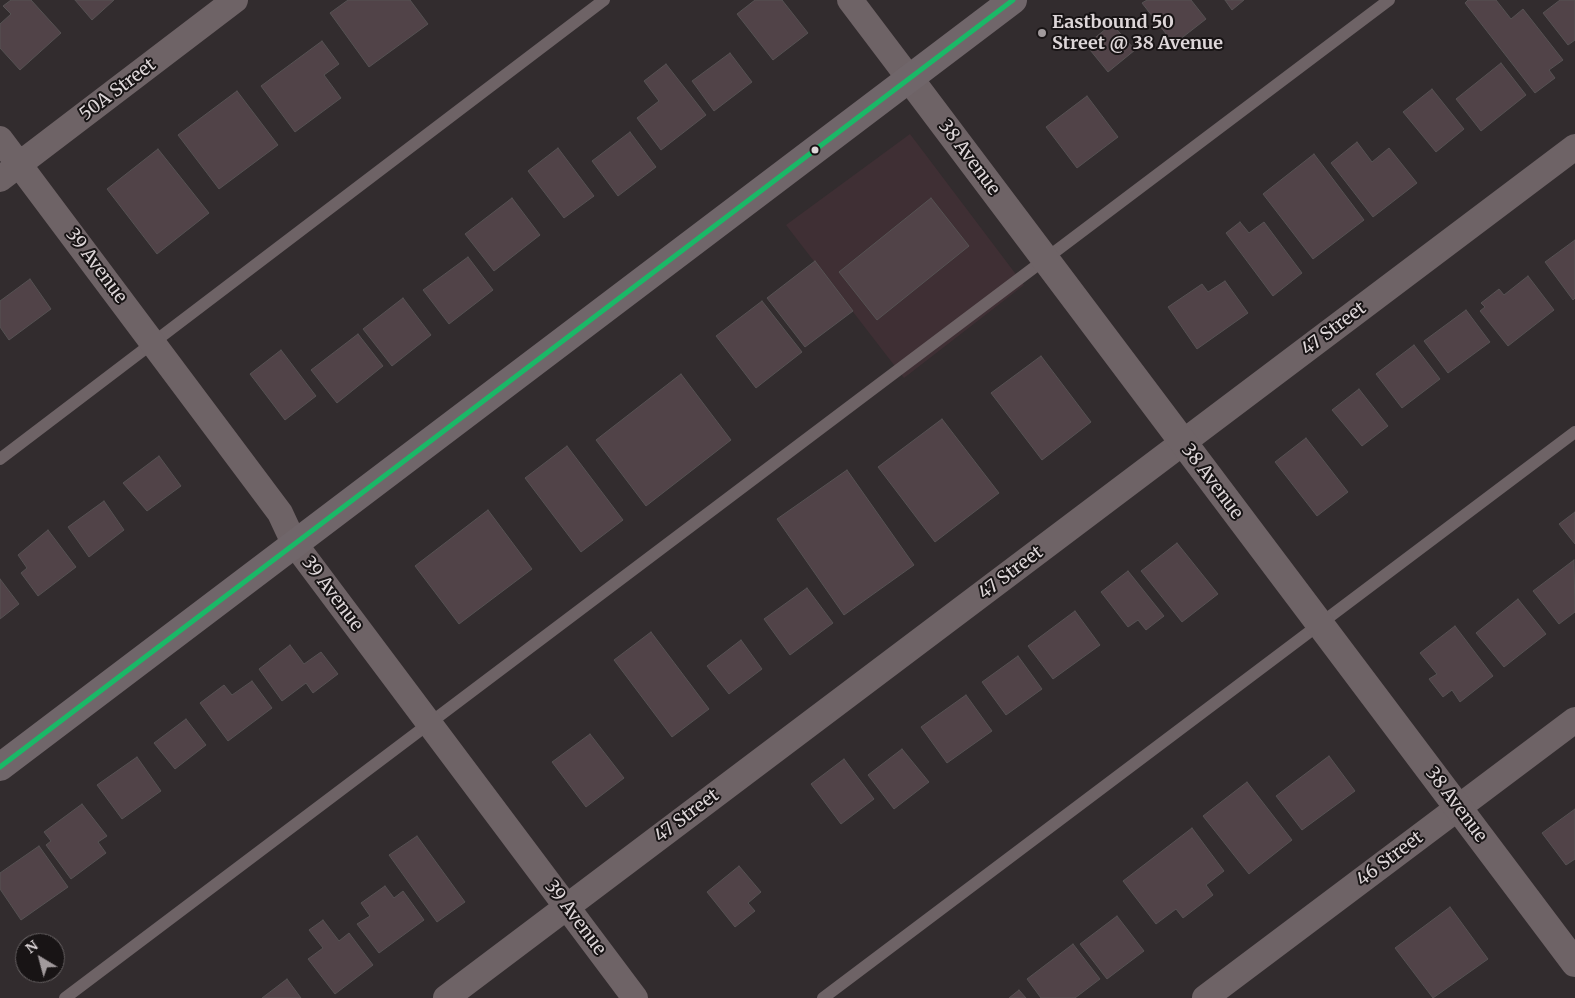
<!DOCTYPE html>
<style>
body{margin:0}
#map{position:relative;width:1575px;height:998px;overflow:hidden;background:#322c2e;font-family:Merriweather,serif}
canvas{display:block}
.north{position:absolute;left:15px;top:933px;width:50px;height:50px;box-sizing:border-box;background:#181415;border:1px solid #676263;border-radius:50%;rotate:323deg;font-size:14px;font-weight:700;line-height:20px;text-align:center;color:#ddd6d8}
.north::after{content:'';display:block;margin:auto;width:18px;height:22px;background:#a19a9c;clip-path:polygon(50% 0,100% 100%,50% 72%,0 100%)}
</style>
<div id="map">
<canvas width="1575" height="998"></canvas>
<div class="north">N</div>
</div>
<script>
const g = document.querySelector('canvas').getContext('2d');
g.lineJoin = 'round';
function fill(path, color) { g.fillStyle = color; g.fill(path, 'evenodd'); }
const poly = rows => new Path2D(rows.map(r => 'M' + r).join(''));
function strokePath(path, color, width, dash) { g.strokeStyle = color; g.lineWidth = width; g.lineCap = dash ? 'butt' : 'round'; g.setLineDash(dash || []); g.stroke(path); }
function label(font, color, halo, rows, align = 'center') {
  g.font = font + ' Merriweather,serif'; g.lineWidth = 4; g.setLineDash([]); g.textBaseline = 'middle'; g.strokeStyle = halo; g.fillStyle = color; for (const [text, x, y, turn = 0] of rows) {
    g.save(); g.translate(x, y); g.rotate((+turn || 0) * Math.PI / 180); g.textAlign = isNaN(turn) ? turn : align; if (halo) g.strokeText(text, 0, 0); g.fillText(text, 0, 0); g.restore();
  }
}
const built = poly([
 [910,134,1024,285,904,378,786,225]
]);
const building = poly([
 [11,0,31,0,61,33,20,70,0,48,0,24,11,14,3,6,11,0],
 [75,0,114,0,92,20,75,0],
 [348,0,410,0,428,24,369,67,330,13,348,0],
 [755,0,782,0,808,33,773,60,737,14,755,0],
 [1147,0,1191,0,1206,19,1174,44,1142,3,1147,0],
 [1225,0,1244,0,1232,10,1225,0],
 [1468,0,1496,0,1511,19,1523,9,1563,60,1549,70,1555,78,1535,93,1465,3,1468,0],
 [1560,0,1575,0,1575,40,1568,45,1543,13,1560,0],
 [1112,24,1135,50,1108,72,1086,45,1112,24],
 [322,41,339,64,324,75,341,98,295,132,261,86,322,41],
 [730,53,752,82,714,111,692,81,730,53],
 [1501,63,1526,95,1481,131,1456,99,1501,63],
 [666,64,706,115,661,150,637,118,659,101,644,81,666,64],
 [1432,89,1464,129,1436,152,1403,112,1432,89],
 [237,91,278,145,219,189,178,135,237,91],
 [1087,96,1118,137,1077,168,1046,127,1087,96],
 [630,132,656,167,618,196,592,161,630,132],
 [1357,142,1372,162,1389,148,1417,183,1373,217,1331,163,1357,142],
 [558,148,594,196,564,218,528,171,558,148],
 [158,149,209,213,157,254,107,189,158,149],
 [1314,154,1364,220,1313,259,1263,194,1314,154],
 [512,198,540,235,494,271,465,234,512,198],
 [931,198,969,246,877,320,839,272,931,198],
 [1240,222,1249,233,1264,222,1302,273,1273,296,1226,233,1240,222],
 [1575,240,1575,298,1573,300,1545,262,1575,240],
 [468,257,493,290,449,324,423,290,468,257],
 [815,261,853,311,805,347,767,298,815,261],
 [1528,276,1554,310,1508,346,1480,311,1485,307,1481,303,1499,289,1504,295,1528,276],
 [30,279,51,309,9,340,0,327,0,301,30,279],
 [1225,281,1248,313,1197,349,1168,307,1202,284,1208,292,1225,281],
 [403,298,431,335,392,366,363,329,403,298],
 [762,301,802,352,756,388,716,336,762,301],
 [1466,310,1490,342,1448,373,1424,341,1466,310],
 [358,334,383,366,337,403,311,370,358,334],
 [1414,345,1440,379,1402,408,1376,374,1414,345],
 [281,350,316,396,285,420,250,374,281,350],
 [1041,356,1091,422,1042,460,991,393,1041,356],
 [681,374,731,440,646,506,596,440,681,374],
 [1359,389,1388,426,1362,446,1332,410,1359,389],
 [942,419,999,493,935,542,878,467,942,419],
 [1306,438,1348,492,1317,516,1275,462,1306,438],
 [567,446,623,520,581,552,525,478,567,446],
 [159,456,181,486,147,511,123,483,159,456],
 [847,470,914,565,844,615,777,519,847,470],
 [104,501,124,530,89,557,68,527,104,501],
 [488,510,532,569,459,624,415,566,488,510],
 [1575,512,1575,544,1559,524,1575,512],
 [48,530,76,567,38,596,21,573,27,568,18,555,48,530],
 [1177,543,1218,594,1182,622,1141,571,1177,543],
 [1574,560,1575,612,1559,624,1533,591,1574,560],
 [1128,571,1164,616,1146,630,1138,620,1128,627,1101,592,1128,571],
 [0,579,19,604,0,619,0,579],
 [807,588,833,623,790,655,764,619,807,588],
 [1518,599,1546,634,1504,667,1476,633,1518,599],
 [1075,611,1100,645,1053,679,1028,646,1075,611],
 [1455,626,1493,676,1460,702,1452,690,1443,697,1429,679,1437,674,1420,653,1455,626],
 [651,632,709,709,672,737,614,660,651,632],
 [741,640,762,669,729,694,707,666,741,640],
 [290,645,304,664,321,652,338,674,313,693,306,683,282,701,259,669,290,645],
 [1018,656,1042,689,1006,715,982,682,1018,656],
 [252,681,272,708,228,741,200,703,224,685,232,695,252,681],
 [966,695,992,731,947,763,921,727,966,695],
 [186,719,206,745,175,769,154,743,186,719],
 [590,734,624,778,586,807,552,762,590,734],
 [902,749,929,782,894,809,868,775,902,749],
 [1329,756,1355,791,1302,830,1276,796,1329,756],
 [137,757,161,791,122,819,97,785,137,757],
 [844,759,874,799,841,824,811,784,844,759],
 [1247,782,1292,840,1249,874,1203,816,1247,782],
 [82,804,107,836,98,842,106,853,71,879,46,845,51,841,44,832,82,804],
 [1575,809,1575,859,1566,865,1542,833,1575,809],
 [1192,828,1224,871,1206,885,1213,895,1183,918,1176,909,1156,924,1123,881,1192,828],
 [417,836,465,902,437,922,389,855,417,836],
 [39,846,68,887,21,920,0,889,0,873,39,846],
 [739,866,761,892,748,903,755,911,735,927,707,892,739,866],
 [385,886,394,898,403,891,424,920,379,953,357,924,370,916,361,903,385,886],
 [1450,907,1488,959,1433,998,1395,948,1450,907],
 [1117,916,1144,951,1107,979,1080,944,1117,916],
 [323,920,339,941,349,933,373,965,335,994,308,959,323,948,309,930,323,920],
 [1073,944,1100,979,1075,998,1041,998,1027,979,1073,944],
 [287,979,301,998,262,998,287,979],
 [1019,990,1026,998,1009,998,1019,990]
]);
const service = poly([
 [0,459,604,0],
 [65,998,1389,0],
 [823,998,1575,432]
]);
const minor = poly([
 [850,0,909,78],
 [0,139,280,513,294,543,635,998],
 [0,179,235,0],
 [446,998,1575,147],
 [1205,998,1575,720]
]);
const tertiary = poly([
 [909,78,1575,963]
]);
const secondary = poly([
 [0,767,1013,0]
]);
const bus1 = poly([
 [0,767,1013,0]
]);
const markers = [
 [1042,33,5,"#a19a9c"],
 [815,150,4.5,"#ddd6d8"]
];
const poiNames = [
 ["Eastbound 50",1052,23],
 ["Street @ 38 Avenue",1052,44]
];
const streetNames = [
 ["50A Street",118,90,-37],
 ["38 Avenue",969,158,53],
 ["39 Avenue",96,266,53],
 ["47 Street",1334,329,-37],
 ["38 Avenue",1212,482,53],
 ["47 Street",1011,573,-37],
 ["39 Avenue",332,594,53],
 ["38 Avenue",1456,805,53],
 ["47 Street",687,816,-37],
 ["46 Street",1390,859,-37],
 ["39 Avenue",575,918,53]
];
fill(built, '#3f2f34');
fill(building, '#514348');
strokePath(building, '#565253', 1);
strokePath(service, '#6e6366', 12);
strokePath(minor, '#6e6366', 26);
strokePath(tertiary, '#6e6366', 28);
strokePath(secondary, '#70666a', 28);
strokePath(bus1, '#1ab867', 5);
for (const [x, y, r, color] of markers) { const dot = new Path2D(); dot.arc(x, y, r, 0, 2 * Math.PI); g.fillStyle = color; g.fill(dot); strokePath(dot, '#181415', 2); }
label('bold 18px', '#ddd6d8', '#181415', poiNames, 'left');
label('18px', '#ddd6d8', '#181415', streetNames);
</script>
